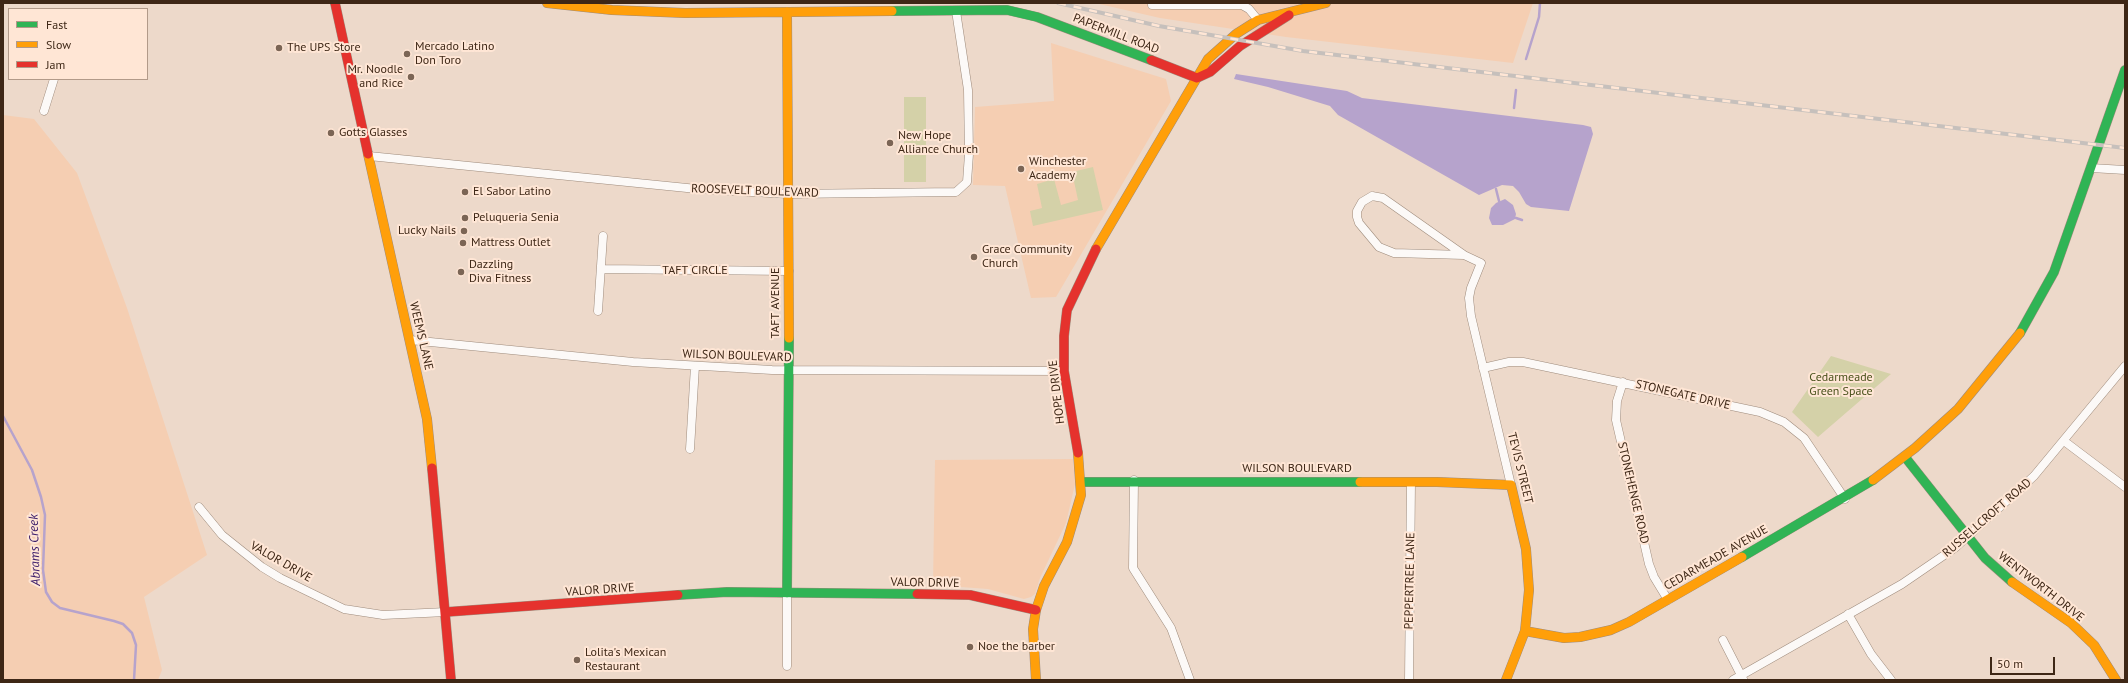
<!DOCTYPE html>
<style>
body{margin:0}
#map{position:relative;width:2128px;height:683px;overflow:hidden;background:#edd9ca;font-family:"PT Sans",sans-serif}
canvas{display:block}
.frame{position:absolute;inset:0;border:4px solid #3e2716;pointer-events:none}
.legend{position:absolute;left:8px;top:8px;width:140px;height:72px;box-sizing:border-box;background:#ffe6d5;border:1px solid #b29a89;margin:0;padding:5px 7px;list-style:none;font-size:12px;color:#3e2716}
.legend li{display:flex;align-items:center;gap:8px;height:20px}
.legend b{width:20px;border:1px solid #b29a89}
.scale{position:absolute;left:1990px;top:657px;width:65px;height:18px;box-sizing:border-box;border:2px solid #3e2716;border-top:0;padding-left:5px;font-size:12px;line-height:14px;white-space:nowrap;color:#3e2716;-webkit-text-stroke:3px #ffe6d5;paint-order:stroke}
</style>
<div id="map">
<canvas width="2128" height="683"></canvas>
<div class="frame"></div>
<ul class="legend">
<li><b style="height:5px;background:#30b455"></b>Fast</li>
<li><b style="height:5px;background:#ff9f0a"></b>Slow</li>
<li><b style="height:5px;background:#e5322d"></b>Jam</li>
</ul>
<div class="scale">50 m</div>
</div>
<script>
const g = document.querySelector('canvas').getContext('2d');
g.lineJoin = 'round';
function fill(path, color) { g.fillStyle = color; g.fill(path, 'evenodd'); }
const poly = rows => new Path2D(rows.map(r => 'M' + r).join(''));
function strokePath(path, color, width, dash) { g.strokeStyle = color; g.lineWidth = width; g.lineCap = dash ? 'butt' : 'round'; g.setLineDash(dash || []); g.stroke(path); }
function label(font, color, halo, rows, align = 'center') {
  g.font = font + ' "PT Sans",sans-serif'; g.lineWidth = 4; g.setLineDash([]); g.textBaseline = 'middle'; g.strokeStyle = halo; g.fillStyle = color; for (const [text, x, y, turn = 0] of rows) {
    g.save(); g.translate(x, y); g.rotate((+turn || 0) * Math.PI / 180); g.textAlign = isNaN(turn) ? turn : align; if (halo) g.strokeText(text, 0, 0); g.fillText(text, 0, 0); g.restore();
  }
}
const built = poly([
 [1095,3,1533,3,1513,63,1286,37,1160,18],
 [1051,43,1166,79,1171,101,1056,297,1031,298,1005,186,973,185,975,107,1054,101],
 [3,115,34,119,77,173,127,308,207,555,144,597,162,670,158,680,3,680],
 [1073,459,1075,484,1066,523,1040,578,1035,594,1031,597,1024,599,988,589,933,585,935,460]
]);
const green = poly([
 [904,97,926,97,926,182,904,182],
 [1093,167,1103,210,1033,226,1030,211,1042,208,1037,184,1054,179,1061,205,1078,200,1072,172],
 [1831,356,1891,374,1818,437,1792,412]
]);
const water = poly([
 [1236,74,1347,91,1362,98,1583,125,1591,127,1593,134,1569,211,1531,207,1526,204,1519,192,1513,186,1502,185,1479,195,1338,115,1330,106,1268,87,1234,79],
 [1505,199,1513,205,1516,214,1515,219,1503,225,1492,225,1489,218,1491,208,1496,203]
]);
const stream = poly([
 [1526,59,1539,17,1540,3],
 [1514,108,1516,90],
 [1496,189,1499,201],
 [1516,218,1522,220],
 [3,416,32,470,41,497,45,515,43,570,46,592,52,602,60,608,114,621,123,624,132,633,136,645,134,680]
]);
const street = poly([
 [1152,5,1242,5,1249,9,1258,20],
 [44,111,54,79],
 [369,156,697,189,789,194,956,192,967,182,969,154,968,90,956,11],
 [2091,168,2125,170],
 [1372,196,1383,198,1464,255,1394,253,1379,247,1359,223,1357,217,1357,211,1362,202,1372,196],
 [1464,255,1481,263,1471,288,1469,298,1471,316,1511,485],
 [601,269,789,271],
 [598,311,603,236],
 [410,340,633,362,772,370,1064,371],
 [1483,368,1509,362,1523,362,1760,412,1784,422,1804,438,1845,499],
 [1623,382,1617,401,1616,420,1649,564,1654,577,1668,600],
 [2064,441,2125,487],
 [690,449,695,366],
 [1134,480,1133,568,1171,628,1190,680],
 [199,507,222,535,262,567,280,578,344,609,383,615,446,612],
 [1848,614,1871,654,1891,680],
 [1723,640,1743,679],
 [787,666,787,593],
 [1409,680,1411,482],
 [1733,680,1902,584,1956,547,2034,476,2125,366]
]);
const fast = poly([
 [892,11,1007,10,1037,17,1151,60],
 [2020,333,2054,272,2125,70],
 [1905,457,1985,558,2012,582],
 [1081,482,1360,482],
 [1742,557,1873,480],
 [787,593,789,338],
 [678,595,727,592,917,594]
]);
const slow = poly([
 [547,3,612,10,685,13,892,11],
 [787,12,789,338],
 [368,154,427,419,432,468],
 [1096,249,1208,59,1236,34,1258,20,1326,3],
 [1873,480,1915,448,1958,409,2020,333],
 [1360,482,1437,482,1511,485,1526,549,1529,590,1525,631,1506,680],
 [2012,582,2071,623,2094,645,2116,680],
 [1525,631,1564,638,1580,637,1611,630,1629,622,1742,557],
 [1036,680,1033,629,1036,610,1044,586,1067,542,1081,495,1078,453]
]);
const jam = poly([
 [335,3,368,154],
 [1151,60,1197,78,1210,72,1240,46,1289,15],
 [1078,453,1064,371,1064,336,1067,310,1096,249],
 [432,468,451,680],
 [917,594,970,595,1036,610],
 [446,612,678,595]
]);
const rail = poly([
 [1058,3,1159,26,1303,51,2125,148]
]);
const markers = [
 [279,48,4,"#7b6555"],
 [407,54,4,"#7b6555"],
 [411,77,4,"#7b6555"],
 [331,133,4,"#7b6555"],
 [890,143,4,"#7b6555"],
 [1021,169,4,"#7b6555"],
 [465,192,4,"#7b6555"],
 [465,218,4,"#7b6555"],
 [464,231,4,"#7b6555"],
 [463,243,4,"#7b6555"],
 [974,257,4,"#7b6555"],
 [461,272,4,"#7b6555"],
 [970,647,4,"#7b6555"],
 [577,660,4,"#7b6555"]
];
const streetNames = [
 ["PAPERMILL ROAD",1116,34,21],
 ["ROOSEVELT BOULEVARD",755,191,2],
 ["TAFT CIRCLE",695,271],
 ["TAFT AVENUE",776,303,-90],
 ["WEEMS LANE",421,336,77],
 ["WILSON BOULEVARD",737,356,2],
 ["HOPE DRIVE",1057,392,-97],
 ["STONEGATE DRIVE",1683,395,13],
 ["TEVIS STREET",1520,468,76],
 ["WILSON BOULEVARD",1297,469],
 ["STONEHENGE ROAD",1633,493,77],
 ["RUSSELLCROFT ROAD",1987,518,-41],
 ["CEDARMEADE AVENUE",1716,558,-30],
 ["VALOR DRIVE",281,562,30],
 ["PEPPERTREE LANE",1410,581,-89],
 ["VALOR DRIVE",925,583,1],
 ["WENTWORTH DRIVE",2041,587,38],
 ["VALOR DRIVE",600,590,-4]
];
const poiNames = [
 ["Mercado Latino",415,47],
 ["Don Toro",415,61],
 ["The UPS Store",287,48],
 ["Mr. Noodle",403,70,"right"],
 ["and Rice",403,84,"right"],
 ["Gotts Glasses",339,133],
 ["New Hope",898,136],
 ["Alliance Church",898,150],
 ["Winchester",1029,162],
 ["Academy",1029,176],
 ["El Sabor Latino",473,192],
 ["Peluqueria Senia",473,218],
 ["Lucky Nails",456,231,"right"],
 ["Mattress Outlet",471,243],
 ["Grace Community",982,250],
 ["Church",982,264],
 ["Dazzling",469,265],
 ["Diva Fitness",469,279],
 ["Noe the barber",978,647],
 ["Lolita's Mexican",585,653],
 ["Restaurant",585,667]
];
const parkNames = [
 ["Cedarmeade",1841,378],
 ["Green Space",1841,392]
];
const waterNames = [
 ["Abrams Creek",35,550,-92]
];
fill(built, '#f5ceb2');
fill(green, '#d4d1a8');
fill(water, '#b6a3cc');
strokePath(stream, '#b6a3cc', 2.5);
strokePath(street, '#9e8b7c', 9);
strokePath(fast, '#9e8b7c', 10);
strokePath(slow, '#9e8b7c', 10);
strokePath(jam, '#9e8b7c', 10);
strokePath(street, '#fcf9f7', 8);
strokePath(fast, '#30b455', 9);
strokePath(slow, '#ff9f0a', 9);
strokePath(jam, '#e5322d', 9);
strokePath(rail, '#c6c0bc', 4);
strokePath(rail, '#ffe6d5', 2.5, [8]);
for (const [x, y, r, color] of markers) { const dot = new Path2D(); dot.arc(x, y, r, 0, 2 * Math.PI); g.fillStyle = color; g.fill(dot); strokePath(dot, '#ffe6d5', 1.5); }
label('12px', '#3e2716', '#ffe6d5', streetNames);
label('12px', '#3e2716', '#ffe6d5', poiNames, 'left');
label('12px', '#49511b', '#ffe6d5', parkNames);
label('italic 13px', '#3b1c6a', '#ffe6d5', waterNames);
</script>
